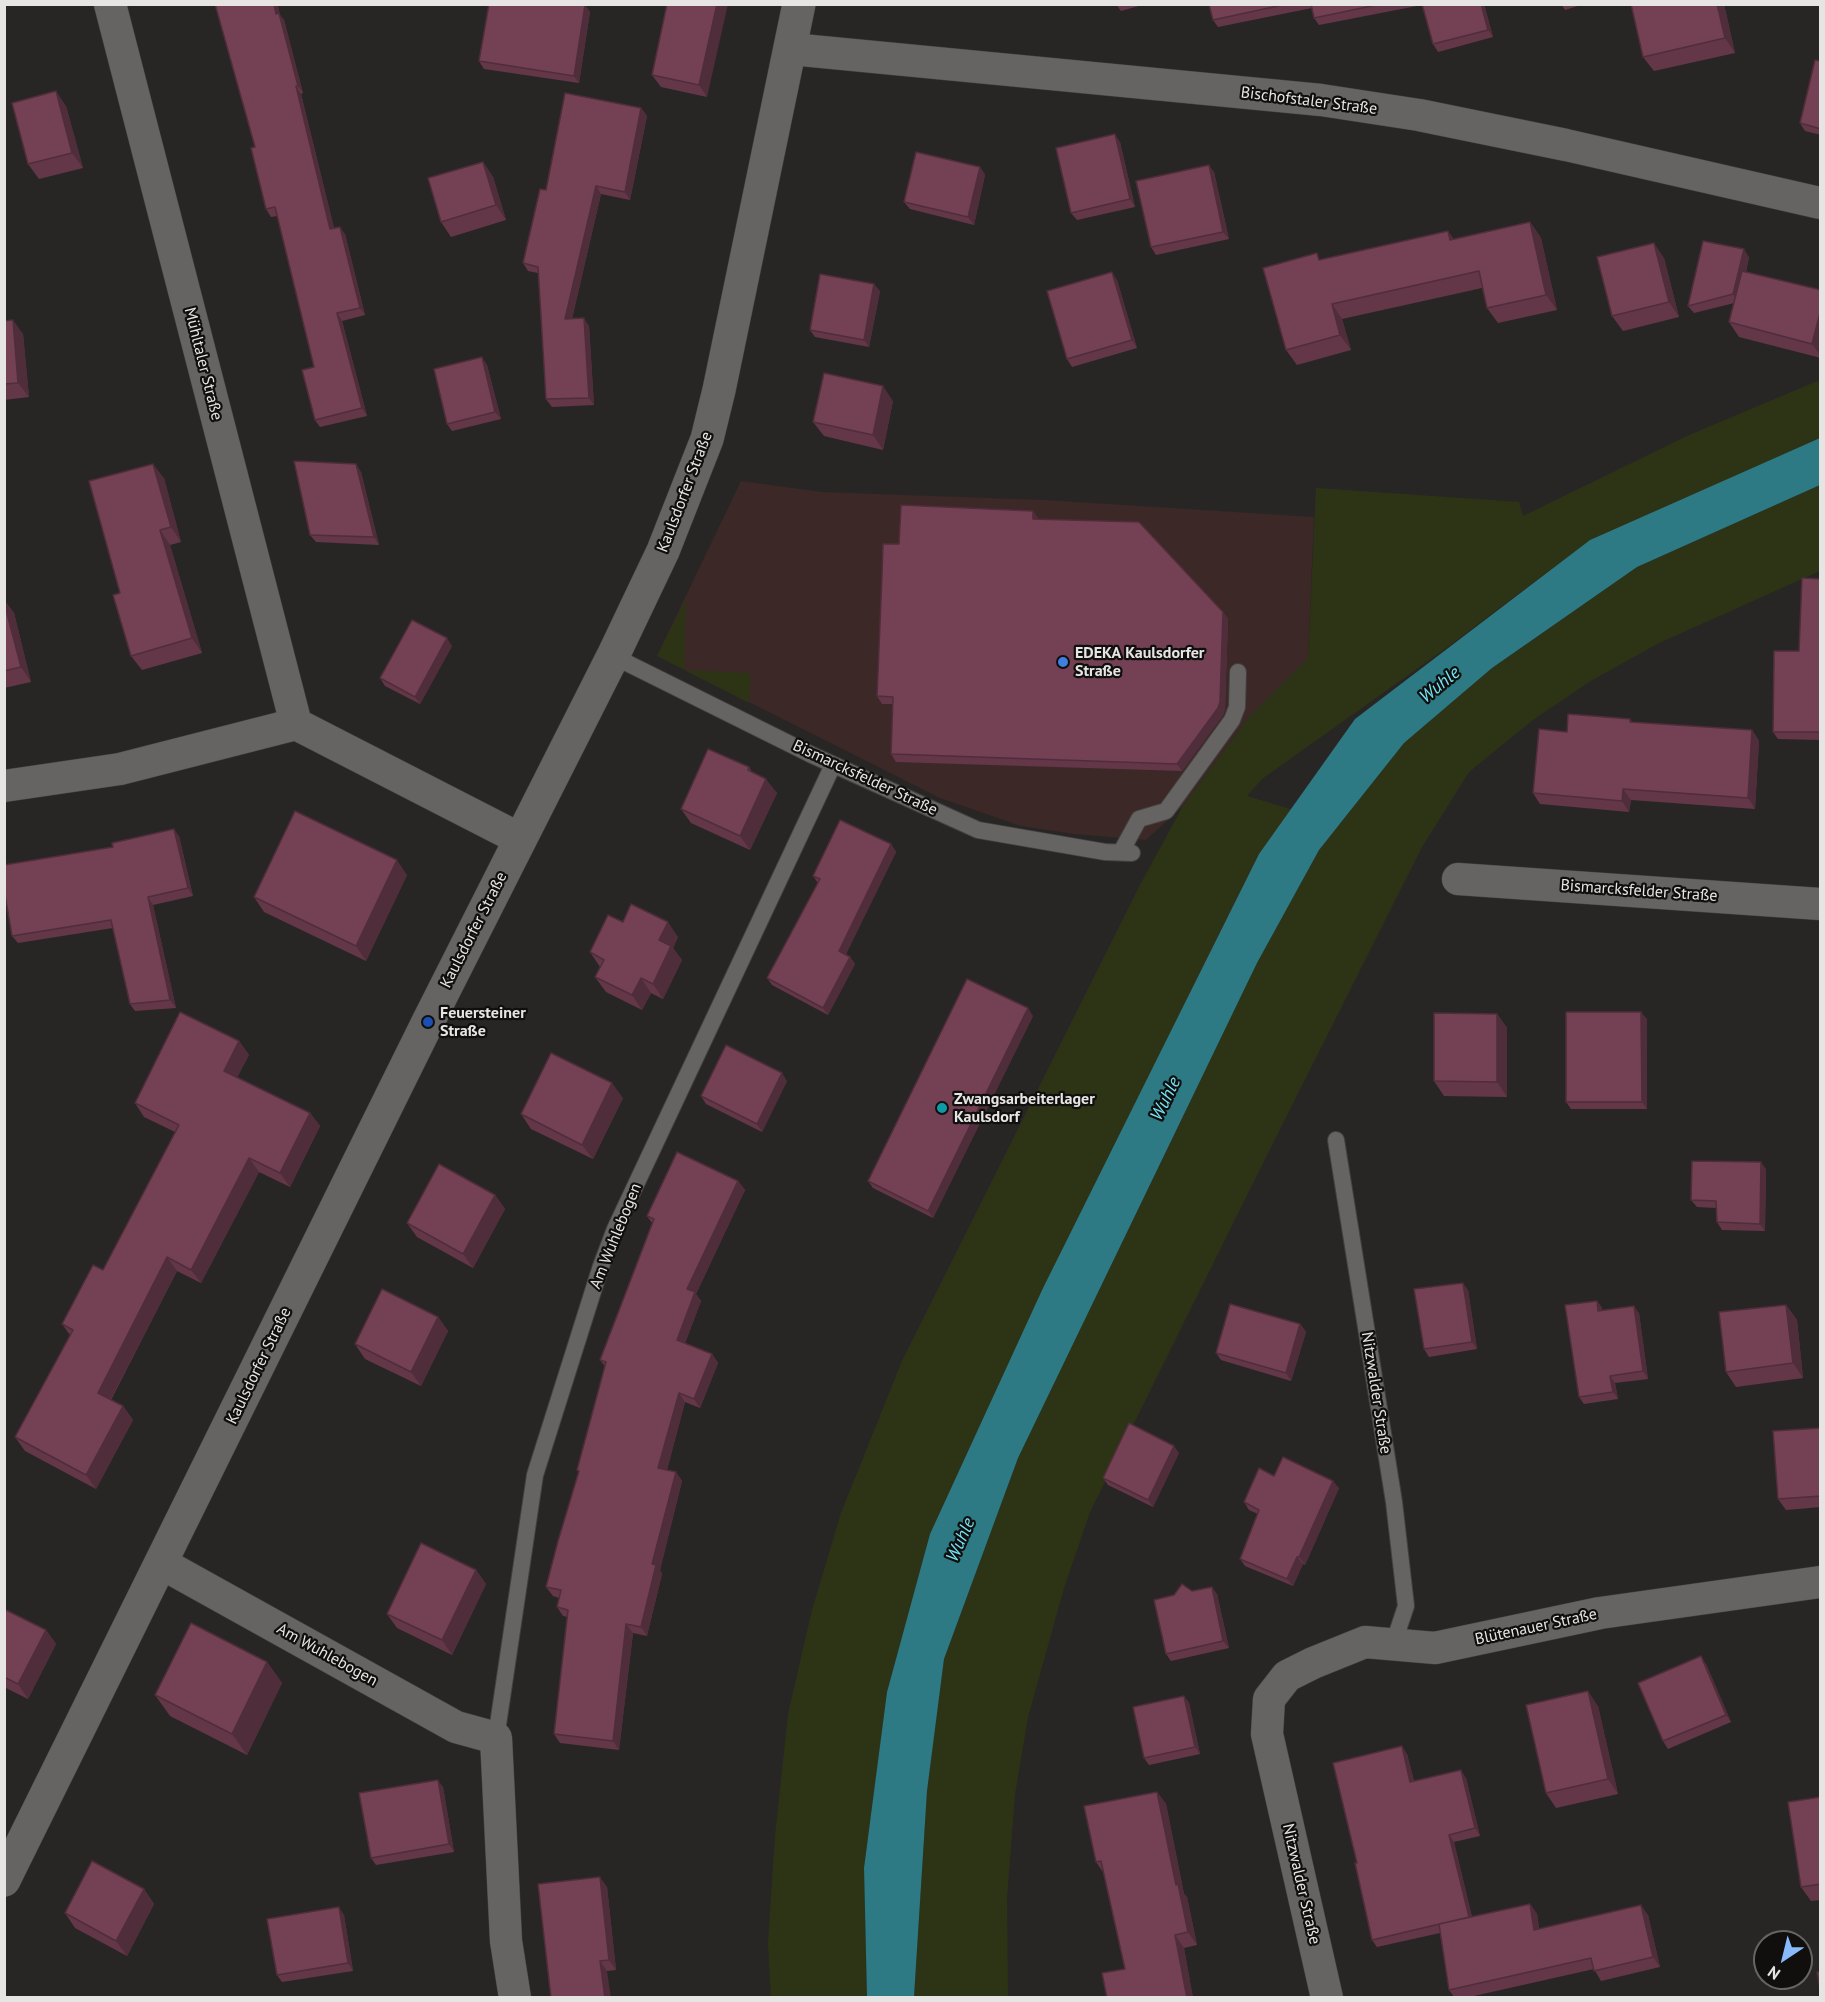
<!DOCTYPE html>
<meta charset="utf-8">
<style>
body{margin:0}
#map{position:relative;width:1825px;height:2002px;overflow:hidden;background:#282624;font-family:"PT Sans",sans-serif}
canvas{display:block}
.frame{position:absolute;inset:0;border:6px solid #e6e5e4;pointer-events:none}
.north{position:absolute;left:1753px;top:1930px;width:60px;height:60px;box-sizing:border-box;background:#100f0e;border:2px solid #666564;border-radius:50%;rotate:215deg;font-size:16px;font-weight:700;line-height:24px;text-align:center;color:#e6e5e4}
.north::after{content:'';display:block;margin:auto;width:21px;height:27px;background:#88bafc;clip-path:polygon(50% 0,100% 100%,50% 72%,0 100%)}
</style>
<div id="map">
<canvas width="1825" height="2002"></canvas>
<div class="frame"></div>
<div class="north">N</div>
</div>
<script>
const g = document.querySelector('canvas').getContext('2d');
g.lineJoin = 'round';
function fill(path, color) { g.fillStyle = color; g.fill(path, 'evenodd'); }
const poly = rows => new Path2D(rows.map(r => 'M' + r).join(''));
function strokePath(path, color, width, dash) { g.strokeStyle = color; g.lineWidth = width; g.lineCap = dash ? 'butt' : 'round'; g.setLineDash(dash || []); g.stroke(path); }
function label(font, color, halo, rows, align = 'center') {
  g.font = font + ' "PT Sans",sans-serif'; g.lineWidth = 4.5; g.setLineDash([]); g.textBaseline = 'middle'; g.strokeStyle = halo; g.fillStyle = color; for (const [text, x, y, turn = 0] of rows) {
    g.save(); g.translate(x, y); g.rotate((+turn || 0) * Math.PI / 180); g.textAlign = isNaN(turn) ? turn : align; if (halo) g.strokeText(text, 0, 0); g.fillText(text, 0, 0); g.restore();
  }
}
const commercial = poly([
 [741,481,822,492,1044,500,1314,517,1308,658,1249,717,1183,806,1146,840,1074,834,1021,826,940,798,657,656]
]);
const green = poly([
 [1820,380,1820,438,1590,540,1449,646,1262,779,1247,796,1340,824,1404,743,1492,668,1637,567,1820,485,1820,571,1659,643,1589,682,1533,720,1469,772,1422,847,1258,1173,1090,1512,1064,1588,1028,1717,1015,1794,1007,1898,1008,1997,914,1997,927,1791,944,1659,1018,1458,1257,963,1318,851,1259,854,1043,1288,930,1534,887,1692,864,1868,867,1997,771,1998,768,1943,775,1836,788,1714,812,1610,841,1513,902,1361,1141,883,1183,806,1249,717,1308,658,1316,488,1519,502,1523,516,1689,435],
 [686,599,684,670,750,673,749,703,657,656]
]);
const water = poly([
 [1820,438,1820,485,1637,567,1492,668,1404,743,1319,850,1257,963,1018,1458,944,1659,927,1791,914,1997,867,1997,864,1868,887,1692,930,1534,1043,1288,1259,854,1355,719,1590,540]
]);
const service = poly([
 [613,656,812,755,978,830,1105,852,1132,853],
 [1121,852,1139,819,1166,811,1232,720,1237,707,1238,672],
 [1336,1140,1394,1502,1406,1606,1393,1645],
 [496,1738,535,1475,601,1266,615,1229,833,765]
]);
const minor = poly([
 [110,4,296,724],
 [791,49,1321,100,1419,115,1566,145,1820,203],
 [4,786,120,769,296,724,520,839],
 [1458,879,1820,904],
 [161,1563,456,1727,496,1738,506,1941,515,1998],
 [1327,1998,1267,1734,1269,1699,1287,1676,1313,1663,1365,1642,1435,1648,1600,1613,1820,1582]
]);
const secondary = poly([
 [4,1880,428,1022,613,656,663,551,707,439,719,390,799,4]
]);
const wall = poly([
 [667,4,707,97,661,87,652,75],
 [1116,4,1146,4,1121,11],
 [1209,4,1484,4,1493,37,1438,52,1433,44,1422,5,1319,25,1314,18,1312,8,1218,27,1213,20],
 [1561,4,1584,4,1565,10],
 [1631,4,1724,4,1735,53,1654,71,1643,57],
 [585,5,590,12,579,83,484,69,479,61],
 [280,15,284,20,303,93,301,94,334,228,345,234,365,315,342,321,367,416,320,427,315,420,314,367,277,216,271,217,266,209,255,147],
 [1821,61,1821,135,1805,131,1800,123],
 [66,106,83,168,39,179,28,164],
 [641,108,647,116,630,200,601,194,572,319,589,326,594,405,552,407,546,399,538,273,528,271,523,263,546,190],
 [1120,142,1135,207,1077,220,1071,213],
 [483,162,493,177,506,220,451,237,441,222],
 [980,167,985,175,974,225,910,209,904,202],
 [1214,172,1229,239,1156,255,1151,247],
 [1530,222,1541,238,1557,310,1498,323,1487,308,1482,288,1342,319,1351,350,1297,365,1286,350,1322,259,1454,239],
 [1749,257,1746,272,1821,290,1821,358,1739,337,1729,322,1734,303,1694,313,1688,306],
 [1664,258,1679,317,1623,331,1612,316],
 [1117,280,1137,348,1072,367,1067,359],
 [880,291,869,347,815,337,810,330],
 [4,321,23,334,29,397,4,400],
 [487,365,501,419,452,431,447,424],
 [893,401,883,450,824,436,813,422],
 [361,472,379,545,316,542,310,535],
 [164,478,181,542,170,545,202,653,142,670,131,656,120,593],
 [1033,511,1038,519,1223,612,1228,619,1225,709,1223,715,1182,771,896,762,891,754,893,704,882,704,877,696,899,544],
 [1821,579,1821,740,1778,739,1773,732],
 [4,600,14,613,31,682,4,688],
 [452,646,420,704,385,686,380,678],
 [1630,719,1632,722,1752,730,1759,741,1755,809,1631,800,1629,812,1540,804,1533,793,1567,732],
 [749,767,752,772,777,793,750,850,691,823,681,809],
 [179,836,193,896,153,905,176,1008,135,1011,130,1004,113,928,18,943,12,936],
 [891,844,896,852,846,954,850,957,855,964,828,1015,772,985,767,978,818,883,813,876],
 [407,875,366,961,264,912,254,897],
 [678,937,673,948,682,960,663,999,651,993,642,1010,606,992,595,977,600,967,590,952],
 [1497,1014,1507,1028,1507,1097,1444,1096,1434,1081],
 [1033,1016,933,1218,873,1188,868,1181],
 [1647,1019,1647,1109,1571,1109,1566,1102],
 [239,1041,249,1055,237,1077,310,1113,320,1126,290,1187,259,1172,201,1283,177,1271,111,1400,123,1406,133,1420,96,1489,25,1451,15,1437,70,1335,62,1324,103,1270,175,1132,144,1117,135,1103],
 [787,1081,762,1132,706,1104,701,1096],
 [623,1098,593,1159,531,1129,521,1114],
 [1766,1169,1765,1231,1722,1230,1717,1222,1716,1208,1697,1207,1691,1200],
 [738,1181,745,1190,696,1294,701,1301,685,1343,712,1354,718,1363,700,1408,685,1402,667,1470,676,1472,682,1481,660,1570,662,1574,647,1636,633,1633,619,1750,560,1743,554,1734,568,1617,563,1616,557,1607,559,1598,553,1596,546,1587,579,1472,577,1470,605,1366,600,1360,652,1223,647,1216],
 [495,1195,505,1209,473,1268,417,1237,407,1223],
 [1468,1290,1477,1349,1429,1357,1424,1349],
 [1597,1301,1602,1308,1602,1310,1639,1313,1648,1379,1615,1383,1618,1399,1584,1404,1579,1397],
 [1786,1305,1797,1320,1803,1378,1736,1387,1726,1372],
 [438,1317,448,1331,421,1386,365,1359,355,1344],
 [1300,1324,1306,1332,1291,1381,1221,1360,1216,1353],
 [1821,1428,1821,1507,1786,1510,1778,1499],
 [1179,1453,1153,1507,1108,1485,1103,1478],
 [1274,1476,1339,1488,1305,1565,1303,1564,1293,1586,1245,1566,1240,1559,1258,1514,1249,1510,1244,1502],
 [476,1570,486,1584,452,1655,397,1628,387,1614],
 [1192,1591,1217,1594,1229,1648,1171,1661,1166,1654],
 [4,1609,46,1630,56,1644,28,1699,4,1687],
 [267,1662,282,1683,247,1755,170,1716,155,1695],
 [1706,1664,1731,1722,1668,1749,1663,1741],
 [1184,1696,1189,1703,1200,1754,1149,1765,1144,1758],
 [1598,1706,1618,1794,1556,1808,1546,1793],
 [1407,1754,1414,1781,1466,1778,1480,1836,1454,1842,1472,1917,1530,1904,1537,1914,1539,1929,1648,1915,1660,1967,1601,1981,1594,1969,1465,1998,1455,1998,1449,1990,1440,1933,1377,1947,1372,1940,1357,1863],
 [443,1787,454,1852,376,1865,371,1858],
 [1157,1792,1166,1804,1184,1894,1187,1897,1197,1945,1184,1948,1193,1998,1107,1998,1125,1969,1103,1872,1096,1862],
 [1821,1797,1821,1900,1811,1901,1801,1887],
 [607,1887,616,1970,607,1971,551,1998],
 [144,1889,154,1904,127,1956,75,1928,65,1913],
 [344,1915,353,1971,282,1982,277,1975]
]);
const shadedWall = poly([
 [274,4,278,4,280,15,284,20,303,93,298,86],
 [717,4,728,4,707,97,699,85],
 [1481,4,1484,4,1493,37,1488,30],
 [1717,4,1724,4,1735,53,1725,38],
 [585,5,590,12,579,83,574,76],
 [296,86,301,94,336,236,330,229],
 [56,91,66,106,83,168,72,153],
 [641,108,647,116,630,200,625,192],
 [1115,134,1120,142,1135,207,1130,199],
 [483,162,493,177,506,220,496,205],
 [1209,165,1214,172,1229,239,1223,232],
 [980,167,985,175,974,225,968,217],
 [596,186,601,194,570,327,565,319],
 [1530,222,1541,238,1557,310,1546,295],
 [340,227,345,234,365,315,360,308],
 [1448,231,1459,246,1450,240],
 [1654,243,1664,258,1679,317,1669,302],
 [1744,249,1749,257,1738,302,1733,294],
 [1112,272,1117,280,1137,348,1132,340],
 [874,284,880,291,869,347,864,340],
 [1332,304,1342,319,1351,350,1340,335],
 [1821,309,1821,356,1812,344],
 [337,313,342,321,367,416,362,408],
 [584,318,589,326,594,405,589,398],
 [13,320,23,334,29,397,18,383],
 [482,357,487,365,501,419,495,412],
 [883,386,893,401,883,450,873,435],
 [153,464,164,478,181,542,171,527],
 [356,464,361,472,379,545,374,537],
 [1033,511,1038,518,1038,527,1033,519],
 [160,530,170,545,202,653,192,638],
 [4,600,14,613,31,682,21,667],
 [1223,612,1228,619,1225,709,1223,715,1182,771,1177,764],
 [447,638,452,646,420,704,415,697],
 [1752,730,1759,741,1755,809,1748,798],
 [766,779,777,793,750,850,740,836],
 [1623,789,1631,800,1629,812,1622,801],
 [174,829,179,836,193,896,188,888],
 [891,844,896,852,844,958,839,951],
 [397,860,407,875,366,961,356,946],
 [148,897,153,905,176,1008,170,1000],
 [668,922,678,937,673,948,682,960,663,999,653,984,659,940],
 [850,957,855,964,828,1015,823,1008],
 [641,978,651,993,642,1010,632,995],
 [1028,1008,1033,1016,933,1218,928,1211],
 [1641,1012,1647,1019,1647,1109,1642,1102],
 [1497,1014,1507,1028,1507,1097,1497,1082],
 [239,1041,249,1055,234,1084,224,1071],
 [782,1073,787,1081,762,1132,757,1124],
 [612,1083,623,1098,593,1159,582,1145],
 [310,1113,320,1126,290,1187,280,1173],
 [249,1158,259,1172,201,1283,191,1270],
 [1761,1162,1766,1169,1765,1231,1760,1224],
 [738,1181,745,1190,696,1294,701,1301,683,1349,677,1340,687,1289],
 [495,1195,505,1209,473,1268,463,1254],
 [167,1257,177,1271,107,1406,98,1393],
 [1463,1283,1468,1290,1477,1349,1472,1342],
 [1597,1301,1602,1308,1603,1318,1598,1311],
 [1786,1305,1797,1320,1803,1378,1793,1363],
 [1634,1306,1639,1313,1648,1379,1643,1371],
 [438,1317,448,1331,421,1386,411,1372],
 [1300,1324,1306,1332,1291,1381,1286,1373],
 [712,1354,718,1363,700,1408,694,1399],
 [1610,1376,1615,1383,1618,1399,1613,1392],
 [679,1393,685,1402,665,1477,658,1468],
 [123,1406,133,1420,96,1489,86,1475],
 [1174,1446,1179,1453,1153,1507,1148,1500],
 [676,1472,682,1481,660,1570,662,1574,647,1636,641,1627,652,1564],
 [1333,1481,1339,1488,1305,1565,1299,1557],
 [1297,1557,1303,1564,1293,1586,1287,1579],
 [476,1570,486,1584,452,1655,442,1640],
 [1212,1587,1217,1594,1229,1648,1223,1641],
 [626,1624,633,1633,619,1750,613,1741],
 [46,1630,56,1644,28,1699,18,1684],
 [1701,1656,1706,1664,1731,1722,1726,1715],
 [267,1662,282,1683,247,1755,232,1734],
 [1588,1691,1598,1706,1618,1794,1608,1779],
 [1184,1696,1189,1703,1200,1754,1195,1747],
 [1402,1746,1407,1754,1416,1789,1410,1782],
 [1461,1770,1466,1778,1480,1836,1475,1828],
 [438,1780,443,1787,454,1852,449,1844],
 [1157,1792,1166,1804,1184,1894,1187,1897,1197,1945,1188,1932,1176,1885],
 [1449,1835,1454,1842,1474,1925,1469,1918],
 [600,1877,607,1887,616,1970,609,1960],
 [144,1889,154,1904,127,1956,116,1941],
 [1530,1904,1537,1914,1541,1940,1534,1930],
 [1641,1905,1648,1915,1660,1967,1653,1957],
 [339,1907,344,1915,353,1971,348,1963],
 [1175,1935,1184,1948,1193,1998,1187,1998],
 [600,1961,607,1971,611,1998,605,1998]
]);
const building = poly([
 [215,4,274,4,276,14,279,13,298,86,296,86,330,229,340,227,360,308,337,313,362,408,315,420,302,370,314,367,275,207,266,209,251,148,255,147,215,4],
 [489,4,585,5,574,76,479,61,489,4],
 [667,4,717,4,699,85,652,75,667,4],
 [1209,4,1287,4,1213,20,1209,4],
 [1311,4,1381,4,1314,18,1311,4],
 [1422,4,1481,4,1488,30,1433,44,1422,4],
 [1631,4,1717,4,1725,38,1643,57,1631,4],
 [1815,60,1821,61,1821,129,1800,123,1815,60],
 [56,91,72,153,28,164,12,103,56,91],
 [565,93,641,108,625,192,596,186,565,319,584,318,589,398,546,399,538,267,523,263,540,189,546,190,565,93],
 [1115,134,1130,199,1071,213,1056,148,1115,134],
 [916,152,980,167,968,217,904,202,916,152],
 [483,162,496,205,441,222,428,178,483,162],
 [1209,165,1223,232,1151,247,1136,181,1209,165],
 [1530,222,1546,295,1487,308,1479,271,1332,304,1340,335,1286,350,1263,268,1317,253,1319,260,1448,231,1450,240,1530,222],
 [1703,241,1744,249,1733,294,1688,306,1703,241],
 [1654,243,1669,302,1612,316,1597,257,1654,243],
 [1742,271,1821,290,1821,309,1812,344,1729,322,1742,271],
 [1112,272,1132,340,1067,359,1047,291,1112,272],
 [820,274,874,284,864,340,810,330,820,274],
 [13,320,18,383,4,384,4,321,13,320],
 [482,357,495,412,447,424,434,369,482,357],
 [824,373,883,386,873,435,813,422,824,373],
 [294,461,356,464,374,537,310,535,294,461],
 [153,464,171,527,160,530,192,638,131,656,113,595,120,593,89,481,153,464],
 [901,505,1033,511,1033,519,1139,522,1223,612,1220,702,1218,708,1177,764,891,754,893,697,877,696,882,575,883,544,899,544,901,505],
 [1802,578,1821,579,1821,732,1773,732,1774,651,1799,651,1802,578],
 [4,602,21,667,4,671,4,602],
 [412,620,447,638,415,697,380,678,412,620],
 [1568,714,1630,719,1630,722,1752,730,1748,798,1623,789,1622,801,1533,793,1539,729,1567,732,1568,714],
 [708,749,749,767,748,770,766,779,740,836,681,809,708,749],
 [295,811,397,860,356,946,254,897,295,811],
 [840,820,891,844,839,951,850,957,823,1008,767,978,820,879,813,876,840,820],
 [174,829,188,888,148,897,170,1000,130,1004,111,920,12,936,4,888,4,865,113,847,112,843,174,829],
 [631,904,668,922,659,940,671,946,653,984,641,978,632,995,595,977,604,960,590,952,608,915,623,922,631,904],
 [967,979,1028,1008,928,1211,868,1181,967,979],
 [180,1012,239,1041,224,1071,310,1113,280,1173,249,1158,191,1270,167,1257,98,1393,123,1406,86,1475,15,1437,73,1330,62,1324,93,1265,103,1270,179,1125,135,1103,180,1012],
 [1566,1012,1641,1012,1642,1102,1566,1102,1566,1012],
 [1434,1013,1497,1014,1497,1082,1434,1081,1434,1013],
 [726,1045,782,1073,757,1124,701,1096,726,1045],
 [551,1053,612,1083,582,1145,521,1114,551,1053],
 [677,1152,738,1181,687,1289,695,1292,677,1340,712,1354,694,1399,679,1393,658,1468,676,1472,652,1564,656,1565,641,1627,626,1624,613,1741,554,1734,568,1610,557,1607,561,1590,546,1587,558,1541,579,1471,577,1470,606,1362,600,1360,654,1219,647,1216,677,1152],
 [1692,1161,1761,1162,1760,1224,1717,1222,1716,1201,1691,1200,1692,1161],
 [439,1164,495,1195,463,1254,407,1223,439,1164],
 [1463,1283,1472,1342,1424,1349,1414,1289,1463,1283],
 [382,1289,438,1317,411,1372,355,1344,382,1289],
 [1597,1301,1598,1311,1634,1306,1643,1371,1610,1376,1613,1392,1579,1397,1565,1305,1597,1301],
 [1230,1304,1300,1324,1286,1373,1216,1353,1230,1304],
 [1786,1305,1793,1363,1726,1372,1719,1312,1786,1305],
 [1129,1423,1174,1446,1148,1500,1103,1478,1129,1423],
 [1821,1428,1821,1496,1778,1499,1773,1431,1821,1428],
 [1283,1457,1333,1481,1299,1557,1297,1557,1287,1579,1240,1559,1259,1510,1244,1502,1259,1468,1274,1476,1283,1457],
 [421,1543,476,1570,442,1640,387,1614,421,1543],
 [1182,1584,1192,1591,1212,1587,1223,1641,1166,1654,1154,1600,1174,1595,1182,1584],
 [4,1609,46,1630,18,1684,4,1677,4,1609],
 [191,1623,267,1662,232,1734,155,1695,191,1623],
 [1701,1656,1726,1715,1663,1741,1638,1683,1701,1656],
 [1588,1691,1608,1779,1546,1793,1526,1705,1588,1691],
 [1184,1696,1195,1747,1144,1758,1133,1707,1184,1696],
 [1402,1746,1410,1782,1461,1770,1475,1828,1449,1835,1469,1917,1372,1940,1355,1863,1357,1863,1333,1763,1402,1746],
 [438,1780,449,1844,371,1858,359,1793,438,1780],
 [1157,1792,1176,1885,1178,1884,1188,1932,1175,1935,1187,1998,1107,1998,1102,1973,1125,1969,1101,1861,1096,1862,1084,1806,1157,1792],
 [1821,1797,1821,1884,1801,1887,1788,1802,1821,1797],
 [92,1861,144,1889,116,1941,65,1913,92,1861],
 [600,1877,609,1960,600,1961,605,1998,551,1998,538,1884,600,1877],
 [1530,1904,1534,1930,1641,1905,1653,1957,1594,1971,1591,1958,1449,1990,1439,1924,1530,1904],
 [339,1907,348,1963,277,1975,267,1919,339,1907],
 [1817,1972,1821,1972,1821,1994,1817,1972]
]);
const markers = [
 [1063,662,6,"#3f7fe0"],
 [428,1022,6,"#1a4fb4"],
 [942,1108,6,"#0f9aa8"]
];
const streetNames = [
 ["Bischofstaler Straße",1309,101,7],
 ["Mühltaler Straße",203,364,76],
 ["Kaulsdorfer Straße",685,492,-69],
 ["Bismarcksfelder Straße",865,778,25],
 ["Bismarcksfelder Straße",1639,891,4],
 ["Kaulsdorfer Straße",474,930,-63],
 ["Am Wuhlebogen",616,1236,-68],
 ["Kaulsdorfer Straße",259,1366,-64],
 ["Nitzwalder Straße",1376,1393,81],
 ["Blütenauer Straße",1536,1627,-12],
 ["Am Wuhlebogen",327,1655,29],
 ["Nitzwalder Straße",1301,1884,77]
];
const poiNames = [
 ["EDEKA Kaulsdorfer",1075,653],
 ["Straße",1075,671],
 ["Feuersteiner",440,1013],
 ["Straße",440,1031],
 ["Zwangsarbeiterlager",954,1099],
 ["Kaulsdorf",954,1117]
];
const waterNames = [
 ["Wuhle",1440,685,-39],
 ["Wuhle",1166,1099,-64],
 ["Wuhle",961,1540,-66]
];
fill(commercial, '#3c2827');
fill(green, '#2d3416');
fill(water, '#2d7984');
strokePath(service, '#434241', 18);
strokePath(minor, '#434241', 33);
strokePath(secondary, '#434241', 34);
strokePath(service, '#666462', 16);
strokePath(minor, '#666462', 32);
strokePath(secondary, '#666462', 33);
fill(wall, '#633748');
fill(shadedWall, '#502d3b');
fill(building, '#734054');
strokePath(building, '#502d3b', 1.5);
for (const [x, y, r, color] of markers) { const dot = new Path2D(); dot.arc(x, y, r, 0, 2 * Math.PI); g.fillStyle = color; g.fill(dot); strokePath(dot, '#100f0e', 2); }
label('16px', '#e6e5e4', '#100f0e', streetNames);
label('bold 16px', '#e6e5e4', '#100f0e', poiNames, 'left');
label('italic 18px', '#74e4f5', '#100f0e', waterNames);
</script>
